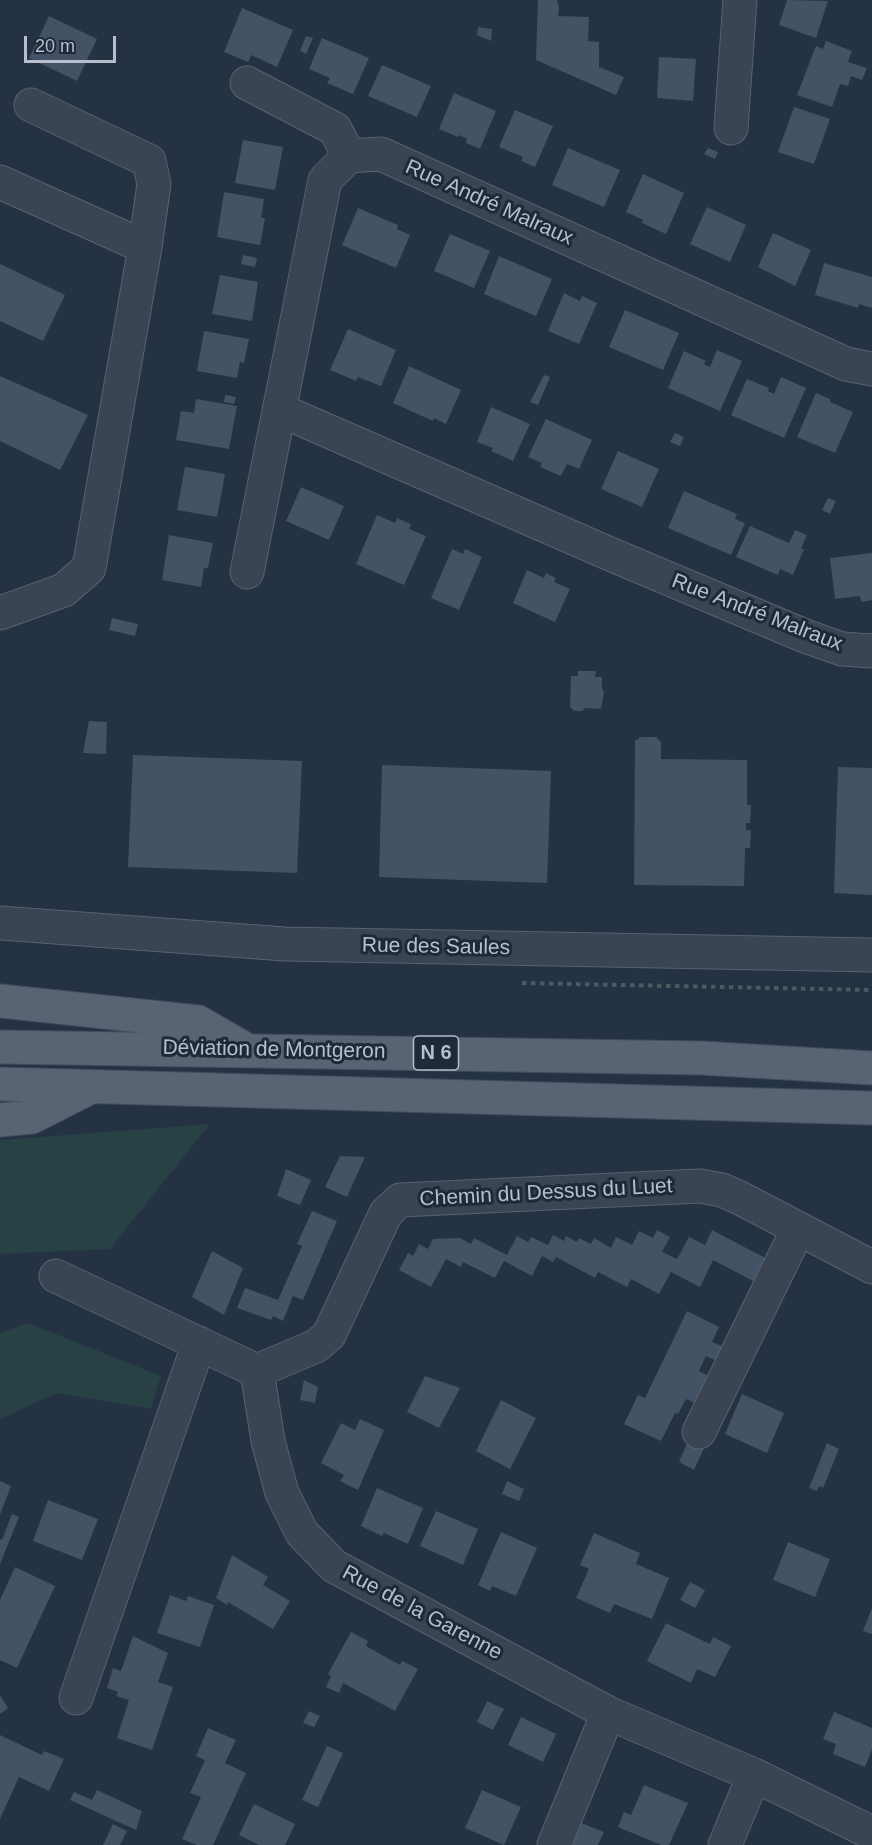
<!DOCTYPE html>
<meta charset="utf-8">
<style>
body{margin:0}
#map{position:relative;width:872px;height:1845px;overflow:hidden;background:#253244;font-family:Arial,sans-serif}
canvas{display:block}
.scale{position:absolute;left:24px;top:36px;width:92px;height:27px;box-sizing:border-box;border:3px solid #b7bfcd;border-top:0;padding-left:8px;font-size:18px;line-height:21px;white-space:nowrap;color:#b7bfcd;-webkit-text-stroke:4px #1e2939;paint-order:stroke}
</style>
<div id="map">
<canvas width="872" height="1845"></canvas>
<div class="scale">20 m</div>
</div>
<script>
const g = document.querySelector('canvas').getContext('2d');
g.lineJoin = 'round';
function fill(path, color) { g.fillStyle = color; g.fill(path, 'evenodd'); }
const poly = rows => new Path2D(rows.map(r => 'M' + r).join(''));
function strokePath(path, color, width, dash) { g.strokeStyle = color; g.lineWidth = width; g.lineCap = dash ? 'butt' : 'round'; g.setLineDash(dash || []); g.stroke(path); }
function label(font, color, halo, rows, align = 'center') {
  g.font = font + ' Arial,sans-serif'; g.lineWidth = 6; g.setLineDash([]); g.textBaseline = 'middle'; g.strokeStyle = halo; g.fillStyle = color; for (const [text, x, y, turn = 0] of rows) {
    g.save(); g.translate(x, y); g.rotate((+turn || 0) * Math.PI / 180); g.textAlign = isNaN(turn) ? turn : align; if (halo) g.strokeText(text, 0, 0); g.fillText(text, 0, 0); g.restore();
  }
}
const green = poly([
 [210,1124,110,1249,0,1254,0,1140],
 [28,1323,161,1376,151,1409,57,1393,0,1419,0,1333]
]);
const building = poly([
 [538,0,557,0,559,8,558,16,589,17,588,41,599,42,599,67,624,77,616,95,536,60],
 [787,0,828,1,816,38,779,25],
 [242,8,293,30,277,67,251,55,248,62,224,52],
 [49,16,97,39,77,81,29,58],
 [478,27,492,29,491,41,477,35],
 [306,36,313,38,306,54,300,51],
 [322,38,369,58,353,94,327,83,330,78,309,69],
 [826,41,852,51,848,62,867,68,862,80,851,76,848,86,840,84,832,107,797,95,816,46,823,49],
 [659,57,696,59,693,101,657,98],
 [382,65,431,86,417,117,368,96],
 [454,93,496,111,480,149,466,143,467,139,459,135,458,137,439,129],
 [794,107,830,119,814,164,778,152],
 [515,110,553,126,535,167,521,161,523,157,499,147],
 [243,140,283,147,275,190,235,183],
 [568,148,620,170,604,207,552,185],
 [708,148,718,152,715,159,704,154],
 [643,174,684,193,666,234,642,223,643,220,626,212],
 [224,192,264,199,261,218,265,218,260,245,217,237],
 [707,207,746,225,730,262,690,244],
 [358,208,398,225,397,229,410,235,396,268,342,245],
 [773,233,811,250,795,286,758,267],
 [450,234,490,251,474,288,434,271],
 [243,255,257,258,255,267,241,264],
 [499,256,552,279,536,316,484,294],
 [824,263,872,277,872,308,859,304,858,308,815,295],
 [0,264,65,295,43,341,0,321],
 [220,275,258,282,252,321,212,314],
 [564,293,580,301,582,296,597,303,579,344,548,331],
 [625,310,679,333,663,370,609,347],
 [348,329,396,350,381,386,358,377,356,381,330,370],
 [204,331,249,339,244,363,240,362,237,378,197,371],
 [717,350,742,361,720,411,668,388,684,351,706,361,704,364,710,367],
 [409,366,461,390,446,424,434,418,433,421,393,403],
 [544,375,550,377,538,405,530,402],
 [0,376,88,415,60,470,0,441],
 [781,377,806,388,784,438,731,415,747,379,769,388,768,391,774,394],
 [816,393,830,399,830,402,853,412,835,453,797,437],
 [225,395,236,397,234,404,224,402],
 [196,399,237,406,229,449,176,440,181,411,194,413],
 [491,407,530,424,513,461,491,451,493,448,477,442],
 [546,419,592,440,579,469,567,464,561,476,540,467,542,463,528,457],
 [675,433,684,437,680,446,670,442],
 [618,451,659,469,642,507,601,489],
 [185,467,225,474,217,517,177,510],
 [301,487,344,506,329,540,286,521],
 [684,491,737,514,735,519,745,523,731,555,668,528],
 [828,498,836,501,830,514,822,510],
 [377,515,395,523,397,518,411,524,409,529,426,536,404,585,356,564],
 [750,526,789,543,795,530,807,535,801,549,804,549,793,575,780,569,778,575,736,557],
 [169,535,213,543,208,568,204,568,201,587,162,580],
 [452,549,463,554,465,549,482,557,459,610,431,598],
 [872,553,872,600,861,602,860,596,835,599,830,558],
 [527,570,544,578,546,573,556,578,554,582,570,589,555,622,513,603],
 [112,618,138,624,135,636,109,630],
 [578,671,596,671,595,677,602,677,602,688,604,692,601,709,585,708,582,711,574,711,570,707,571,676,578,676],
 [89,721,107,722,106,754,83,753],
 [641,737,656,737,661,742,661,759,747,760,747,805,751,805,750,823,746,823,746,830,751,830,750,848,745,848,744,886,634,885,635,741],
 [133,755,302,761,297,873,128,867],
 [382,765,551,771,547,883,379,877],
 [838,767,872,768,872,895,834,893],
 [340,1156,365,1157,347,1197,325,1187],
 [286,1169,311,1180,300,1205,277,1196],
 [312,1211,337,1221,303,1300,293,1296,283,1321,273,1316,271,1320,237,1308,245,1288,278,1300,302,1246,297,1244],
 [657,1230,670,1237,662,1252,677,1259,689,1237,705,1245,712,1230,769,1260,757,1283,713,1260,700,1287,671,1272,659,1294,631,1279,627,1287,598,1272,595,1278,556,1257,553,1262,542,1256,532,1276,504,1261,495,1278,463,1262,461,1267,446,1259,431,1287,399,1270,408,1253,413,1256,419,1244,428,1249,433,1239,460,1238,471,1244,474,1238,507,1255,517,1236,528,1242,531,1237,548,1245,553,1235,564,1241,566,1236,577,1242,579,1238,591,1244,594,1238,611,1248,616,1237,632,1245,639,1231,653,1238],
 [212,1251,243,1268,224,1315,192,1297],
 [687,1311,719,1327,712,1342,724,1347,717,1361,706,1356,699,1371,710,1377,697,1404,686,1399,678,1414,675,1413,661,1441,624,1424,638,1395,645,1398],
 [425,1376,460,1388,439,1428,407,1412],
 [304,1380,318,1387,315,1403,300,1400],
 [742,1394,784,1413,767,1453,725,1434],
 [501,1400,536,1418,510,1469,476,1451],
 [360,1419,384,1430,358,1490,340,1481,344,1475,321,1463,341,1423,355,1430],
 [689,1439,705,1446,694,1470,679,1462],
 [827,1443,839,1449,823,1488,819,1486,817,1491,809,1488],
 [0,1481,11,1486,0,1515],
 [507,1481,524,1489,519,1501,502,1494],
 [377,1488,423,1508,408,1544,384,1533,382,1536,361,1526],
 [48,1500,98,1519,82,1560,33,1541],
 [436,1511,478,1529,463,1565,420,1546],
 [12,1514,19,1517,0,1564,0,1539,2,1540],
 [501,1532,537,1548,516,1596,492,1586,490,1591,478,1585],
 [594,1533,640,1553,636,1564,669,1578,652,1619,614,1604,610,1613,576,1598,589,1569,580,1565],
 [788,1542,830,1559,815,1597,773,1580],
 [232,1555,268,1577,263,1585,290,1601,273,1629,228,1602,227,1605,216,1598],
 [15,1567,55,1586,17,1668,0,1660,0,1600],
 [690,1582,705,1590,695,1608,680,1600],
 [170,1595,186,1601,188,1596,214,1605,200,1647,157,1633],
 [872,1608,872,1634,863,1631],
 [666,1623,710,1644,713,1637,731,1646,715,1677,697,1669,691,1683,647,1661],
 [351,1632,368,1641,366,1646,400,1665,402,1661,418,1669,395,1711,343,1683,339,1693,326,1687,331,1676,328,1674],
 [133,1636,168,1653,158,1682,173,1687,152,1750,117,1738,129,1700,116,1696,118,1692,107,1688,113,1668,121,1671],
 [0,1695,8,1708,0,1714],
 [487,1701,504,1709,493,1730,477,1722],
 [309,1711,320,1716,314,1727,303,1723],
 [834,1712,872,1728,872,1749,865,1767,833,1754,836,1744,823,1739],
 [521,1717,556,1734,543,1762,508,1745],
 [208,1728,236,1740,225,1763,246,1773,213,1845,197,1845,182,1839,201,1797,190,1793,205,1760,196,1756],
 [0,1735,42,1755,44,1751,64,1759,49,1791,19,1777,0,1819],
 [327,1746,343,1753,318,1807,302,1800],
 [644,1785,688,1803,669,1845,661,1845,618,1827,624,1812,631,1815],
 [97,1790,142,1811,136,1830,70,1800,74,1792,92,1800],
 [482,1790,521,1807,504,1845,465,1828],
 [254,1804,295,1824,285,1845,259,1845,239,1835],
 [579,1822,604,1832,598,1845,570,1845],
 [113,1824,127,1831,120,1845,103,1845]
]);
const path = poly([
 [522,983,872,990]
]);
const minor = poly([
 [247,83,335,129,349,156],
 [31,105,149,161,154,184,145,247],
 [731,128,740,0],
 [0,182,145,247,89,568,64,590,0,613],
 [280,410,610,554,805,636,842,649,872,651],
 [247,572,325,180,349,156,381,154,846,364,872,369],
 [0,923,285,944,872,955],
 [56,1276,257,1371,268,1441,282,1493,302,1533,334,1566,608,1713,754,1775,872,1833],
 [257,1371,316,1346,329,1335,386,1213,400,1200,700,1186,722,1190,740,1198,872,1267],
 [699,1432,798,1229],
 [76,1698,199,1343],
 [554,1845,608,1713],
 [725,1845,754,1775]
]);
const major = poly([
 [0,1001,198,1022,245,1049],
 [0,1047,701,1058,872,1068],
 [0,1084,872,1108],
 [0,1120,32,1117,87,1089]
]);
const shields = [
 [436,1053,45]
];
const shieldNames = [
 ["N 6",436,1053]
];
const streetNames = [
 ["Rue André Malraux",489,203,24],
 ["Rue André Malraux",757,613,21],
 ["Rue des Saules",436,947,1],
 ["Déviation de Montgeron",274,1050,1],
 ["Chemin du Dessus du Luet",546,1193,-3],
 ["Rue de la Garenne",422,1613,28]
];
fill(green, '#274145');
fill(building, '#445266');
strokePath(minor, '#586271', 35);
strokePath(major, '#434d5d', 35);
strokePath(path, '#465e61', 4, [4.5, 4.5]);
strokePath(minor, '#3a4453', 33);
strokePath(major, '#586373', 33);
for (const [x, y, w] of shields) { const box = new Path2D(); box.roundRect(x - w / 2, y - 17, w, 34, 4.5); g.fillStyle = '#1e2939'; g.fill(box); strokePath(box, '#b7bfcd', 1.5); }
label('bold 20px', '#b7bfcd', null, shieldNames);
label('21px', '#b7bfcd', '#1e2939', streetNames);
</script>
